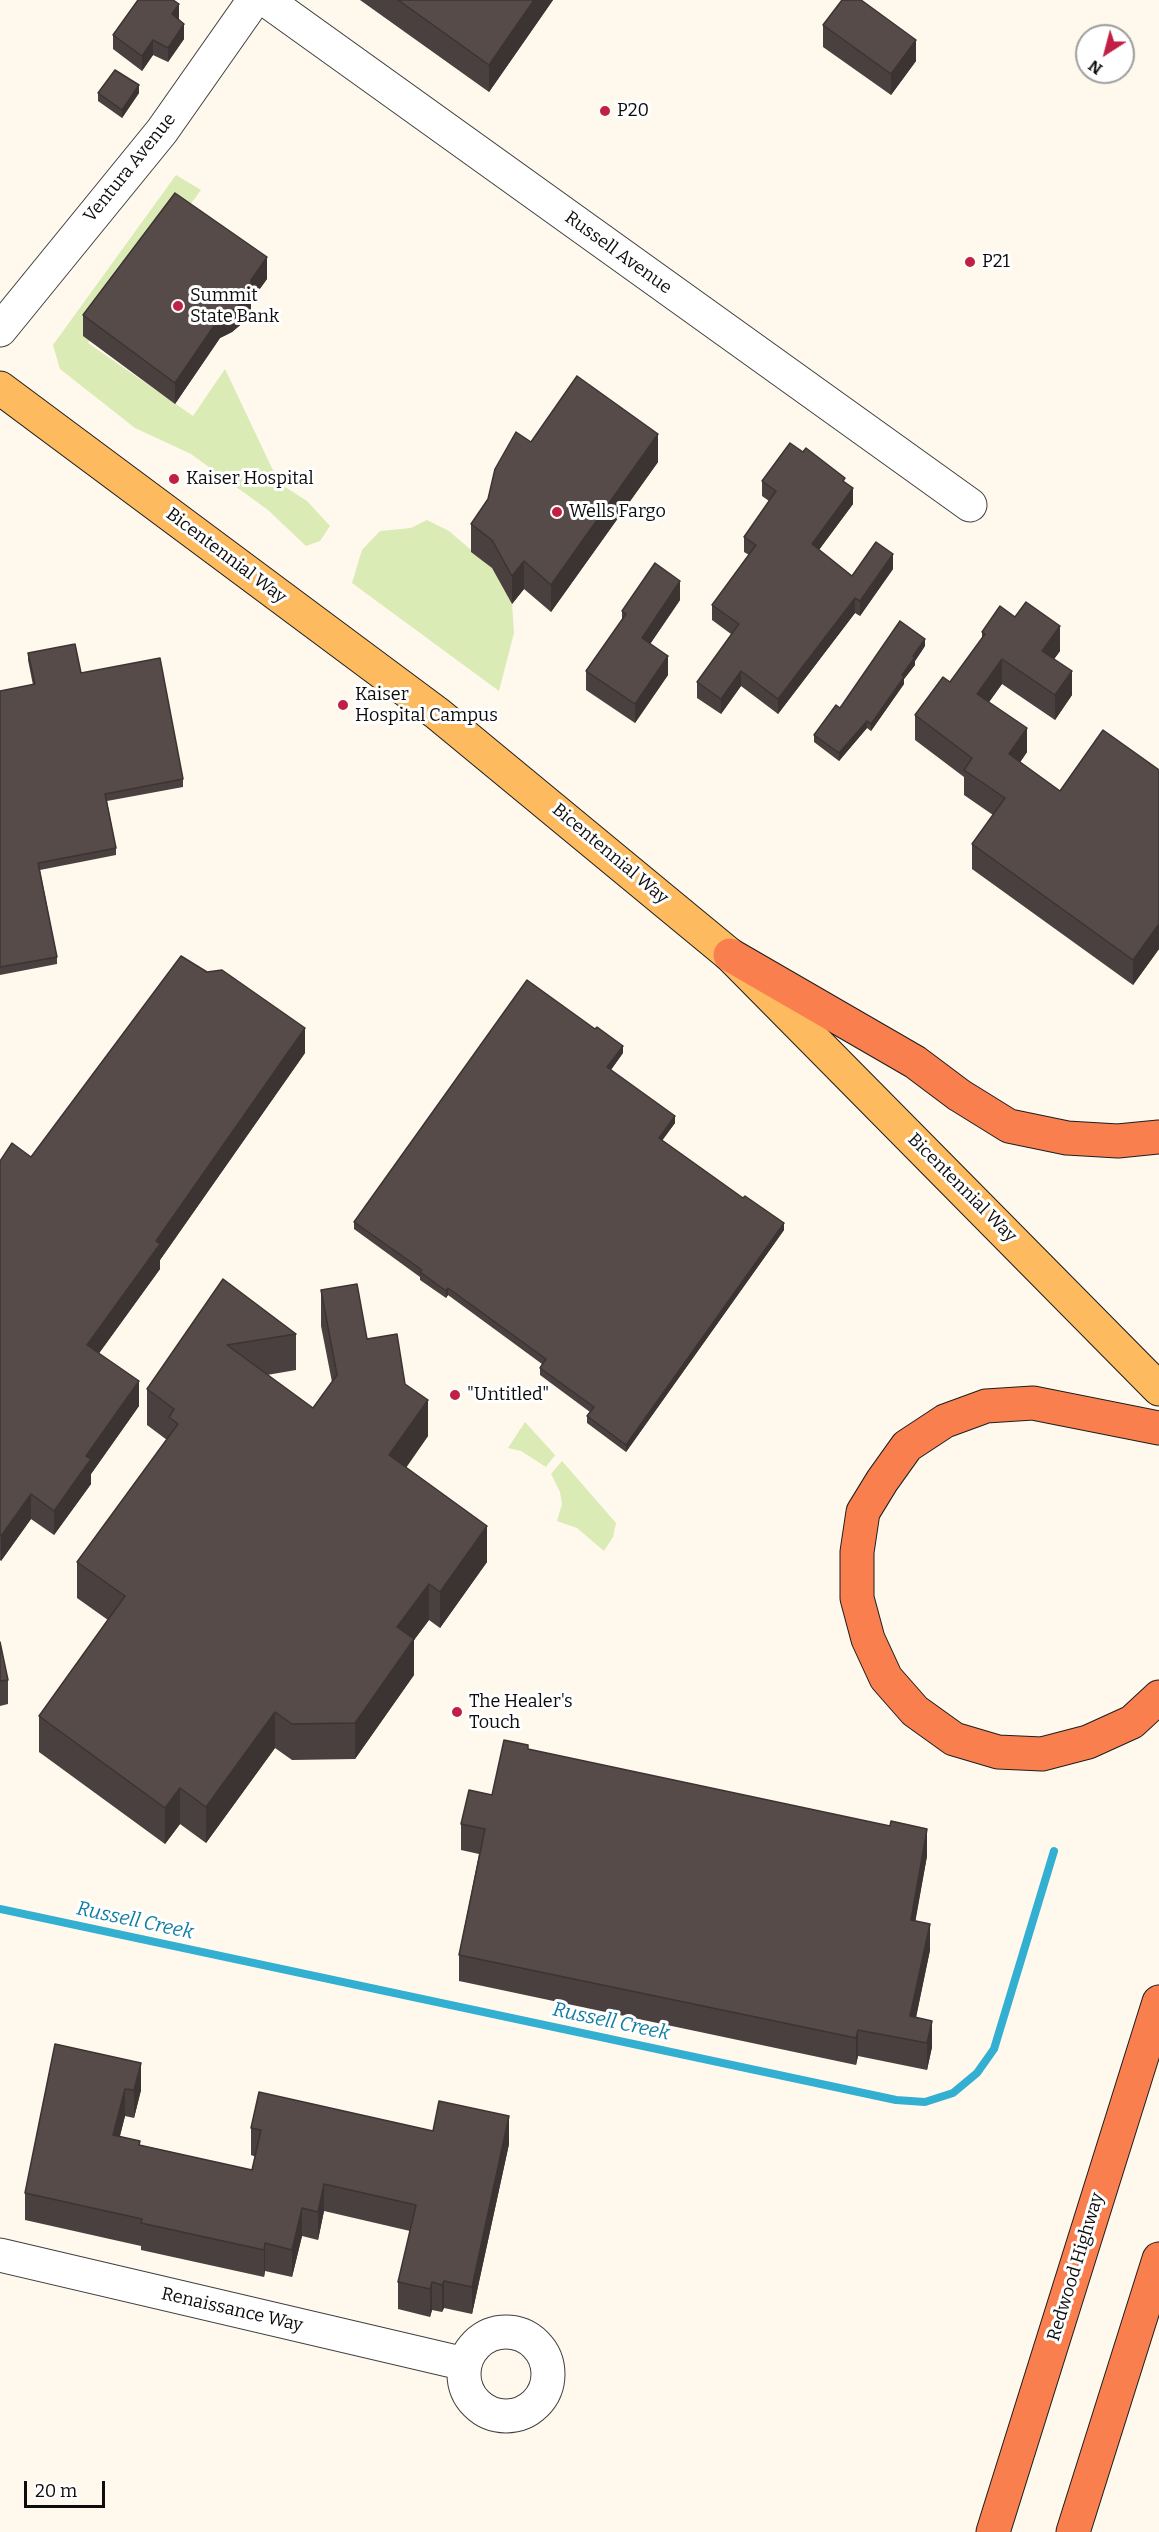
<!DOCTYPE html>
<style>
body{margin:0}
#map{position:relative;width:1159px;height:2532px;overflow:hidden;background:#fff8ec;font-family:Bitter,serif}
canvas{display:block}
.north{position:absolute;left:1075px;top:24px;width:60px;height:60px;box-sizing:border-box;background:#fff;border:2px solid #9e9e9e;border-radius:50%;rotate:216deg;font-size:16px;font-weight:700;line-height:24px;text-align:center;color:#0d0d0d}
.north::after{content:'';display:block;margin:auto;width:21px;height:27px;background:#c21f44;clip-path:polygon(50% 0,100% 100%,50% 72%,0 100%)}
.scale{position:absolute;left:24px;top:2481px;width:81px;height:27px;box-sizing:border-box;border:3px solid #0d0d0d;border-top:0;padding-left:8px;font-size:18px;line-height:21px;white-space:nowrap;color:#0d0d0d;-webkit-text-stroke:4px #fff;paint-order:stroke}
</style>
<div id="map">
<canvas width="1159" height="2532"></canvas>
<div class="north">N</div>
<div class="scale">20 m</div>
</div>
<script>
const g = document.querySelector('canvas').getContext('2d');
g.lineJoin = 'round';
function fill(path, color) { g.fillStyle = color; g.fill(path, 'evenodd'); }
const poly = rows => new Path2D(rows.map(r => 'M' + r).join(''));
function strokePath(path, color, width, dash) { g.strokeStyle = color; g.lineWidth = width; g.lineCap = dash ? 'butt' : 'round'; g.setLineDash(dash || []); g.stroke(path); }
function label(font, color, halo, rows, align = 'center') {
  g.font = font + ' Bitter,serif'; g.lineWidth = 6; g.setLineDash([]); g.textBaseline = 'middle'; g.strokeStyle = halo; g.fillStyle = color; for (const [text, x, y, turn = 0] of rows) {
    g.save(); g.translate(x, y); g.rotate((+turn || 0) * Math.PI / 180); g.textAlign = isNaN(turn) ? turn : align; if (halo) g.strokeText(text, 0, 0); g.fillText(text, 0, 0); g.restore();
  }
}
const green = poly([
 [176,175,201,190,88,343,193,416,225,369,279,483,307,501,330,526,320,541,306,546,268,510,191,454,135,428,60,369,53,345],
 [427,520,449,531,492,568,512,604,514,633,499,691,352,583,362,550,380,531,411,528],
 [525,1422,555,1455,546,1467,521,1451,508,1448],
 [562,1461,616,1523,613,1537,604,1551,577,1528,557,1521,562,1504,560,1492,551,1474]
]);
const stream = poly([
 [0,1909,896,2100,925,2102,953,2093,977,2073,994,2049,1054,1851]
]);
const minor = poly([
 [266,0,970,505],
 [0,330,162,131,254,0],
 [0,2255,465,2364],
 '464 2374a42 42 0 1 1 84 0a42 42 0 1 1-84 0Z'
]);
const major = poly([
 [0,388,438,714,730,955,1159,1389]
]);
const highway = poly([
 [730,955,915,1062,959,1095,1009,1126,1067,1138,1118,1141,1159,1137],
 [1159,1428,1033,1403,986,1406,945,1421,907,1446,882,1481,863,1512,857,1552,857,1598,868,1639,886,1678,915,1711,954,1739,998,1752,1042,1754,1088,1742,1132,1722,1159,1697],
 [993,2532,1159,2002],
 [1073,2532,1159,2259]
]);
const wall = poly([
 [360,0,553,0,489,92],
 [179,19,184,39,168,62,153,55,142,71,113,49,113,35],
 [823,25,916,61,891,95,823,47],
 [98,93,139,93,122,118,98,101],
 [267,279,251,301,251,311,245,321,232,332,220,338,175,404,83,336,83,315],
 [531,442,658,462,551,612,524,589,512,604,492,568,471,552,471,524],
 [762,481,845,482,853,504,819,550,852,576,893,569,860,616,855,613,778,714,741,686,721,714,697,698,697,682,731,634,712,620,712,605,749,555,744,552,744,537,769,501,762,496],
 [680,600,650,644,668,675,635,723,586,690,586,671,622,620,622,611],
 [982,632,1060,651,1054,659,1072,695,1055,720,1002,684,989,702,1027,752,1020,762,1060,791,1159,770,1159,949,1133,985,972,869,972,844,993,815,964,795,964,777,915,740,915,715,950,682,982,639],
 [925,646,915,661,915,665,904,679,904,684,871,731,867,728,839,761,814,742,814,735,840,708],
 [28,653,81,673,183,779,183,787,107,801,116,848,116,855,40,870,57,957,57,964,0,975,0,691,33,685,28,660],
 [305,1053,160,1260,160,1269,99,1353,139,1406,91,1474,91,1484,54,1535,31,1519,1,1561,0,1560,0,1161,31,1157],
 [623,1053,611,1070,675,1123,662,1140,784,1230,626,1452,587,1423,587,1416,590,1412,540,1375,540,1368,542,1364,448,1295,446,1298,420,1280,420,1277,354,1229,354,1222],
 [223,1279,296,1334,296,1370,267,1375,313,1408,332,1382,321,1326,321,1290,367,1339,405,1384,428,1436,406,1468,487,1562,440,1628,429,1620,414,1640,414,1675,355,1759,292,1760,275,1748,206,1843,180,1824,165,1844,39,1752,39,1716,108,1620,77,1598,77,1562,167,1440,147,1425,147,1389],
 [0,1642,8,1680,8,1704,0,1706],
 [528,1749,927,1856,915,1921,930,1950,916,2018,932,2047,927,2070,858,2056,856,2065,459,1981,459,1955,479,1854,461,1850,461,1824,492,1795],
 [55,2044,141,2090,134,2118,125,2116,120,2136,140,2145,252,2170,256,2157,251,2155,251,2128,433,2131,509,2144,472,2314,444,2308,442,2312,432,2310,430,2317,398,2309,398,2282,410,2231,324,2211,318,2240,302,2236,292,2277,265,2271,264,2277,141,2250,141,2246,25,2220,25,2193]
]);
const shadedWall = poly([
 [534,0,553,0,489,92,489,65],
 [179,4,179,19,172,28,172,14],
 [184,24,184,39,168,62,168,48],
 [153,40,153,55,142,71,142,56],
 [916,40,916,61,891,95,891,74],
 [139,85,139,93,122,118,122,110],
 [267,257,267,279,251,301,251,311,245,321,232,332,220,338,175,404,175,383,220,317,251,280],
 [658,434,658,462,551,612,551,585],
 [853,488,853,504,812,559,812,544],
 [893,554,893,569,860,616,860,601],
 [524,561,524,589,512,604,512,576],
 [680,581,680,600,642,656,642,638],
 [855,598,855,613,778,714,778,699],
 [1060,626,1060,651,1042,676,1042,651],
 [925,639,925,646,915,661,915,665,904,679,904,684,871,731,871,724,902,675,913,656],
 [668,656,668,675,635,723,635,704],
 [1002,659,1002,684,977,719,977,694],
 [741,671,741,686,721,714,721,699],
 [1072,671,1072,695,1055,720,1055,695],
 [867,721,867,728,839,761,839,753],
 [1027,728,1027,752,1009,779,1009,754],
 [1159,924,1159,949,1133,985,1133,960],
 [305,1028,305,1053,160,1260,160,1269,87,1370,87,1345,156,1241],
 [623,1046,623,1053,607,1075,607,1067],
 [675,1116,675,1123,659,1145,659,1138],
 [784,1223,784,1230,626,1452,626,1445],
 [448,1288,448,1295,446,1298,446,1291],
 [139,1381,139,1406,91,1474,91,1484,54,1535,54,1511,86,1456],
 [428,1400,428,1436,389,1491,389,1455],
 [31,1494,31,1519,1,1561,1,1536],
 [487,1526,487,1562,440,1628,440,1592],
 [429,1584,429,1620,414,1640,414,1675,355,1759,355,1723,397,1627],
 [275,1712,275,1748,206,1843,206,1807],
 [180,1788,180,1824,165,1844,165,1808],
 [927,1829,927,1856,911,1946,911,1920],
 [930,1924,930,1950,911,2040,910,2016],
 [932,2021,932,2047,927,2070,927,2043],
 [858,2030,858,2056,856,2065,856,2038],
 [141,2063,141,2090,134,2118,134,2090],
 [125,2089,125,2116,113,2162,113,2135],
 [509,2116,509,2144,472,2314,472,2287],
 [324,2184,324,2211,318,2240,318,2212],
 [302,2208,302,2236,292,2277,292,2250],
 [265,2243,265,2271,264,2277,264,2250],
 [444,2281,444,2308,442,2312,442,2285],
 [432,2282,432,2310,430,2317,430,2289]
]);
const building = poly([
 [138,0,173,0,179,4,172,14,184,24,168,48,153,40,142,56,113,35,138,0],
 [398,0,534,0,489,65,398,0],
 [842,0,861,0,916,40,891,74,823,25,842,0],
 [115,70,139,85,122,110,98,93,115,70],
 [175,193,267,257,251,280,251,290,245,300,232,311,220,317,175,383,83,315,175,193],
 [577,376,658,434,551,585,524,561,512,576,492,540,471,524,488,499,495,469,516,432,531,442,577,376],
 [790,443,803,452,806,448,845,478,843,481,853,488,812,544,852,576,876,542,893,554,860,601,855,598,778,699,741,671,721,699,697,682,739,624,712,605,756,545,744,537,776,491,762,481,790,443],
 [655,563,680,581,642,638,668,656,635,704,586,671,626,614,622,611,655,563],
 [1026,602,1060,626,1042,651,1072,671,1055,695,1002,659,977,694,1027,728,1009,754,1060,791,1103,730,1159,770,1159,924,1133,960,972,844,1005,798,964,770,972,758,915,715,943,677,950,682,985,634,982,632,1000,606,1015,617,1026,602],
 [900,621,925,639,913,656,915,657,902,675,904,677,871,724,867,721,839,753,814,735,836,705,840,708,900,621],
 [75,644,81,673,160,658,183,779,105,794,116,848,38,863,57,957,0,967,0,691,35,684,28,653,75,644],
 [181,956,207,972,222,970,305,1028,156,1241,160,1244,87,1345,139,1381,86,1456,91,1459,54,1511,31,1494,1,1536,0,1535,0,1161,12,1143,31,1157,181,956],
 [527,980,595,1029,597,1027,623,1046,607,1067,675,1116,659,1138,743,1198,745,1196,784,1223,626,1445,587,1416,594,1407,540,1368,546,1359,448,1288,446,1291,420,1272,422,1270,354,1222,527,980],
 [223,1279,296,1334,227,1345,313,1408,337,1375,321,1290,357,1284,367,1339,397,1334,405,1384,428,1400,389,1455,487,1526,440,1592,429,1584,397,1627,414,1639,355,1723,292,1724,275,1712,206,1807,180,1788,165,1808,39,1716,125,1596,77,1562,178,1424,169,1417,174,1409,147,1389,223,1279],
 [0,1642,8,1680,0,1681,0,1642],
 [504,1740,528,1745,528,1749,890,1826,891,1821,927,1829,911,1920,930,1924,910,2016,932,2021,927,2043,858,2030,856,2038,459,1955,485,1829,461,1824,469,1790,492,1795,504,1740],
 [55,2044,141,2063,134,2090,125,2089,113,2135,140,2141,139,2145,252,2170,261,2130,251,2128,259,2092,433,2131,439,2101,509,2116,472,2287,444,2281,442,2285,432,2282,430,2289,398,2282,416,2205,324,2184,318,2212,302,2208,292,2250,265,2243,264,2250,141,2223,142,2219,25,2193,55,2044]
]);
const markers = [
 [605,111,6,"#c21f44"],
 [970,262,6,"#c21f44"],
 [178,306,6,"#c21f44"],
 [174,479,6,"#c21f44"],
 [557,512,6,"#c21f44"],
 [343,705,6,"#c21f44"],
 [455,1395,6,"#c21f44"],
 [457,1712,6,"#c21f44"]
];
const poiNames = [
 ["P20",617,111],
 ["P21",982,262],
 ["Summit",190,296],
 ["State Bank",190,317],
 ["Kaiser Hospital",186,479],
 ["Wells Fargo",569,512],
 ["Kaiser",355,695],
 ["Hospital Campus",355,716],
 ["\"Untitled\"",467,1395],
 ["The Healer's",469,1702],
 ["Touch",469,1723]
];
const streetNames = [
 ["Ventura Avenue",130,168,-51],
 ["Russell Avenue",618,253,36],
 ["Bicentennial Way",226,556,37],
 ["Bicentennial Way",610,854,40],
 ["Bicentennial Way",962,1188,45],
 ["Redwood Highway",1076,2267,-73],
 ["Renaissance Way",232,2310,13]
];
const waterNames = [
 ["Russell Creek",135,1921,12],
 ["Russell Creek",611,2022,12]
];
fill(green, '#daebb5');
strokePath(stream, '#33afd2', 8);
strokePath(minor, '#404040', 35);
strokePath(major, '#1e1e1e', 35);
strokePath(highway, '#1e1e1e', 35);
strokePath(minor, '#fff', 33);
strokePath(major, '#feba5e', 33);
strokePath(highway, '#fa7f4f', 33);
fill(wall, '#4a403f');
fill(shadedWall, '#3c3433');
fill(building, '#564b49');
strokePath(building, '#3c3433', 1.5);
for (const [x, y, r, color] of markers) { const dot = new Path2D(); dot.arc(x, y, r, 0, 2 * Math.PI); g.fillStyle = color; g.fill(dot); strokePath(dot, '#fff', 2); }
label('18px', '#0d0d0d', '#fff', poiNames, 'left');
label('18px', '#0d0d0d', '#fff', streetNames);
label('italic 20px', '#117ea3', '#fff', waterNames);
</script>
